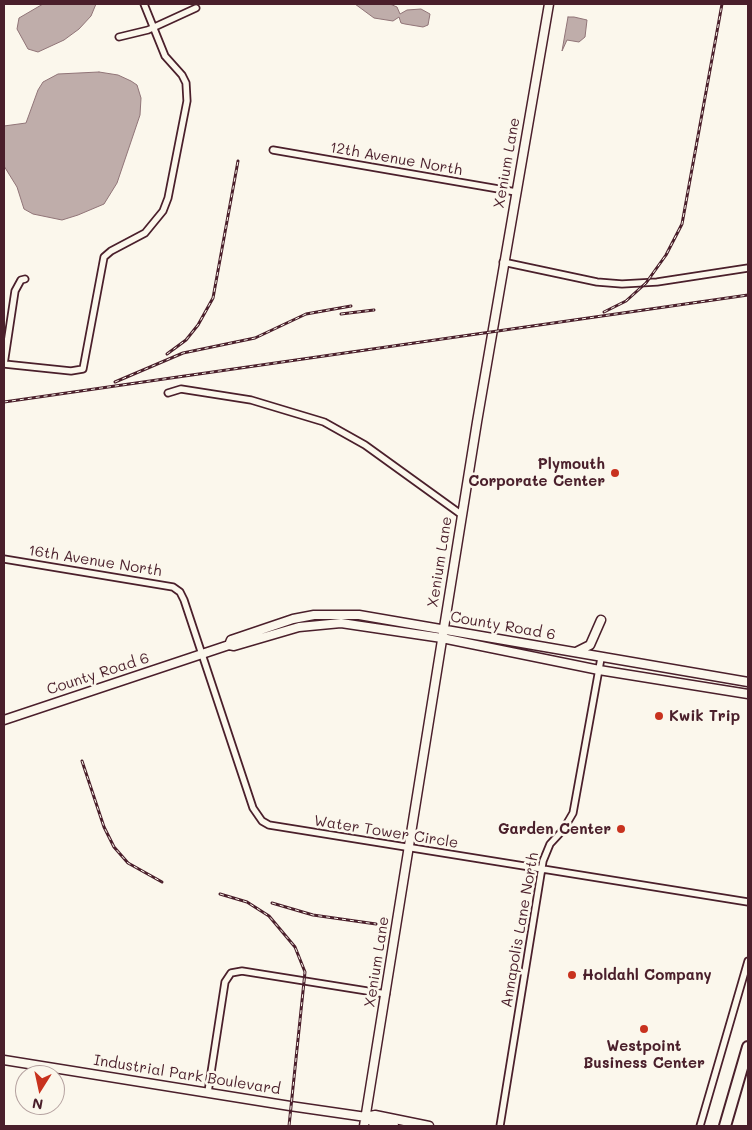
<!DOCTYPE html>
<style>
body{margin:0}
#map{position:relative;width:752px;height:1130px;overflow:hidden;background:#fbf7ec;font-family:Mali,sans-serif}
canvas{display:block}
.frame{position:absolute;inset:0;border:5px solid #4a1f2b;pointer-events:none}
.north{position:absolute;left:15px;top:1065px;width:50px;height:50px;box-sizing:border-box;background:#fbf7ec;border:1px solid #b4a19f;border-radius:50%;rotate:190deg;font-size:14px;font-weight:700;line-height:20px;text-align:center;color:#4a1f2b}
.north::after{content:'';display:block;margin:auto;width:18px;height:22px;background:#c8321e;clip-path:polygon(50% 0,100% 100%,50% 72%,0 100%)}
</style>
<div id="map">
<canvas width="752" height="1130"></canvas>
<div class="frame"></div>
<div class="north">N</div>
</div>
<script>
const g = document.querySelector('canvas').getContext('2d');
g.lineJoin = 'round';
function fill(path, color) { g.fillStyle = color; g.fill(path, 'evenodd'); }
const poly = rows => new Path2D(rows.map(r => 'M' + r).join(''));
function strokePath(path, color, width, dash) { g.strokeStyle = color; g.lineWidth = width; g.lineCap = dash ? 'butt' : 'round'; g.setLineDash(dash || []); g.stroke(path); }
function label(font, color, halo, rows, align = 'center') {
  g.font = font + ' Mali,sans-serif'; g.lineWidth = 5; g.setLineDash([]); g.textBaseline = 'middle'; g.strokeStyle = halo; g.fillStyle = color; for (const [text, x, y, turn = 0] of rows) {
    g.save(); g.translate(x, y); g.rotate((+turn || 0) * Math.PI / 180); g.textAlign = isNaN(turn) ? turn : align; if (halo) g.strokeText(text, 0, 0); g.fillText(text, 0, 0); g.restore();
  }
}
const water = poly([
 [43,4,96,4,91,16,79,29,64,40,38,52,28,49,17,29,19,18,43,4],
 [355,4,390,4,397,7,400,14,407,10,421,9,430,14,428,25,423,27,405,24,401,23,399,17,393,21,374,18,355,4],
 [568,17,574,17,587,20,585,37,579,42,567,40,562,51,568,17],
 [99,72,118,75,131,81,137,85,141,98,140,115,117,183,104,204,78,215,62,220,33,214,24,209,17,187,4,166,4,126,26,123,38,90,43,82,58,74,99,72]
]);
const street = poly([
 [119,37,148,30,196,8],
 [273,150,516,192],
 [503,262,597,282,622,284,657,282,748,268],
 [4,364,71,371,83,369,104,257,111,251,145,233,163,211,168,198,187,101,186,83,182,75,165,56,144,4],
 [4,364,15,291,21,280,25,279],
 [168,393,181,389,251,400,324,422,365,445,462,515],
 [4,559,173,587,180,592,184,600,253,808,262,821,269,825,748,902],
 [208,1092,225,982,231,973,242,971,386,994],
 [500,1126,543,861,550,844,563,830,573,813,601,658],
 [700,1126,748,961]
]);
const secondary = poly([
 [229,645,231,640,293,619,314,615,359,615,748,682],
 [576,652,590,645,601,620],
 [4,720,229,645,234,646,299,627,341,623,442,638,599,670,748,694],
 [4,1060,290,1106,366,1117,375,1115,429,1126],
 [366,1117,374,1123,394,1126],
 [364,1126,477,422,549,4]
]);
const highway = poly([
 [725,1126,748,1047]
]);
const rail = poly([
 [604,312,626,301,646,283,666,255,682,224,722,4],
 [341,314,374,310],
 [167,354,186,340,198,325,213,298,238,161],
 [115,382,183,353,255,338,306,314,351,306],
 [4,402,748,295],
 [82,761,104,827,114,847,128,863,162,882],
 [220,894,247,902,269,916,295,947,305,972,289,1126],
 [272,903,313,915,376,924]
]);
const markers = [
 [615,473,5,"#c8321e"],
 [659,716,5,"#c8321e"],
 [621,829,5,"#c8321e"],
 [572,975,5,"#c8321e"],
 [644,1029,5,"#c8321e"]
];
const streetNames = [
 ["12th Avenue North",396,159,10],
 ["Xenium Lane",507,163,-80],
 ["16th Avenue North",95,561,9],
 ["Xenium Lane",440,562,-81],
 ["County Road 6",503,626,10],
 ["County Road 6",98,674,-18],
 ["Water Tower Circle",386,832,9],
 ["Annapolis Lane North",520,930,-80],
 ["Xenium Lane",377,962,-81],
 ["Industrial Park Boulevard",187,1075,9]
];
const poiNames = [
 ["Plymouth",605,464],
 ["Corporate Center",605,481],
 ["Kwik Trip",669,716,"left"],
 ["Garden Center",611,829],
 ["Holdahl Company",582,975,"left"],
 ["Westpoint",644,1046,"center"],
 ["Business Center",644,1063,"center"]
];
fill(water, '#bfadaa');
strokePath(water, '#907477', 1);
strokePath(street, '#4a1f2b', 9);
strokePath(secondary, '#4a1f2b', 11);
strokePath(highway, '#4a1f2b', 14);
strokePath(street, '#fbf7ec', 5.5);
strokePath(secondary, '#fbf7ec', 8);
strokePath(highway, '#fbf7ec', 10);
strokePath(rail, '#4a1f2b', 3);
strokePath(rail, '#fbf7ec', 1, [4]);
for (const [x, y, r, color] of markers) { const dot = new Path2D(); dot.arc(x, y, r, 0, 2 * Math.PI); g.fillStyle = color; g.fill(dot); strokePath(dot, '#fbf7ec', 2); }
label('15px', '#4a1f2b', '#fbf7ec', streetNames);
label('bold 15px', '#4a1f2b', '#fbf7ec', poiNames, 'right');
</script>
